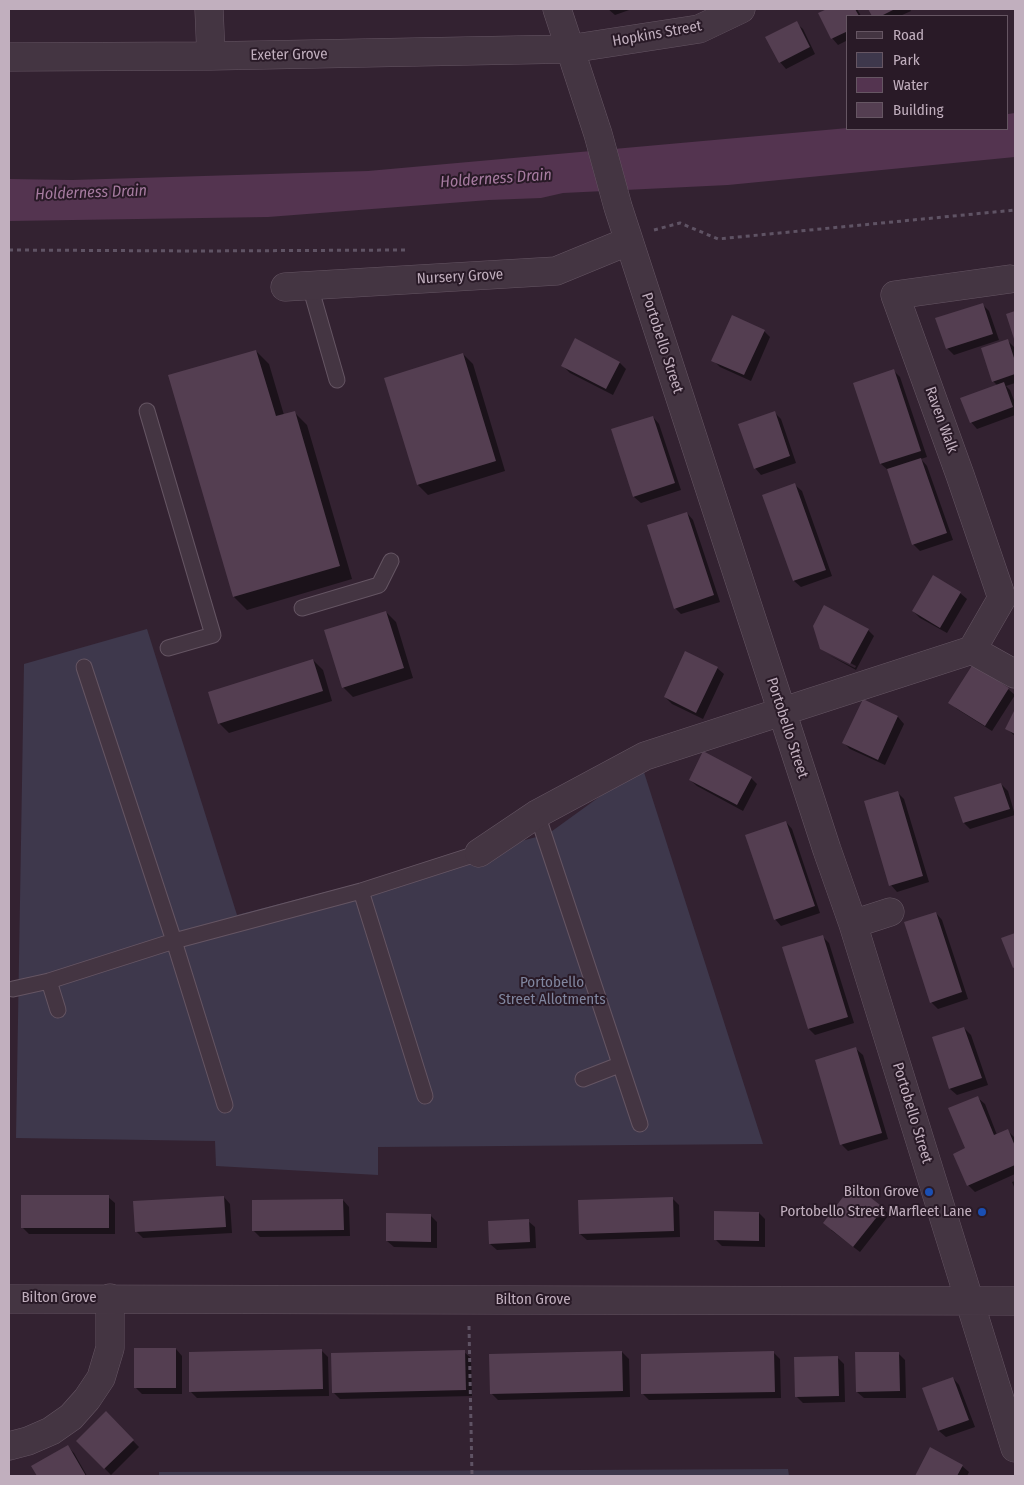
<!DOCTYPE html>
<style>
body{margin:0}
#map{position:relative;width:1024px;height:1485px;overflow:hidden;background:#332231;font-family:"Fira Sans Condensed",sans-serif}
canvas{display:block}
.frame{position:absolute;inset:0;border:10px solid #c1afbe;pointer-events:none}
.legend{position:absolute;left:846px;top:15px;width:162px;height:115px;box-sizing:border-box;background:#291a27;border:1px solid #665663;margin:0;padding:6px 9px;list-style:none;font-size:15px;color:#c1afbe}
.legend li{display:flex;align-items:center;gap:10px;height:25px}
.legend b{width:25px;border:1px solid #665663}
</style>
<div id="map">
<canvas width="1024" height="1485"></canvas>
<div class="frame"></div>
<ul class="legend">
<li><b style="height:6px;background:#443542"></b>Road</li>
<li><b style="height:14px;background:#3e384c"></b>Park</li>
<li><b style="height:14px;background:#543450"></b>Water</li>
<li><b style="height:14px;background:#543e51"></b>Building</li>
</ul>
</div>
<script>
const g = document.querySelector('canvas').getContext('2d');
g.lineJoin = 'round';
function fill(path, color) { g.fillStyle = color; g.fill(path, 'evenodd'); }
const poly = rows => new Path2D(rows.map(r => 'M' + r).join(''));
function strokePath(path, color, width, dash) { g.strokeStyle = color; g.lineWidth = width; g.lineCap = dash ? 'butt' : 'round'; g.setLineDash(dash || []); g.stroke(path); }
function label(font, color, halo, rows, align = 'center') {
  g.font = font + ' "Fira Sans Condensed",sans-serif'; g.lineWidth = 4; g.setLineDash([]); g.textBaseline = 'middle'; g.strokeStyle = halo; g.fillStyle = color; for (const [text, x, y, turn = 0] of rows) {
    g.save(); g.translate(x, y); g.rotate((+turn || 0) * Math.PI / 180); g.textAlign = isNaN(turn) ? turn : align; if (halo) g.strokeText(text, 0, 0); g.fillText(text, 0, 0); g.restore();
  }
}
const green = poly([
 [147,629,237,915,548,834,642,766,763,1144,378,1147,378,1175,216,1166,215,1141,16,1138,24,664],
 [788,1469,789,1476,159,1476,159,1472]
]);
const water = poly([
 [1015,113,1015,157,728,185,563,193,541,198,489,200,268,217,9,221,9,179,72,180,368,171,848,128,1008,129,1008,114]
]);
const shadow = poly([
 [608,9,632,9,615,15],
 [830,9,857,9,861,16,848,16,848,40,838,45,832,38,819,14],
 [869,9,910,9,911,11,900,16,873,16],
 [796,23,803,29,815,54,786,69,780,62],
 [982,304,989,311,999,340,954,355,947,348],
 [764,331,770,337,751,381,720,367,713,360],
 [1008,341,1014,347,1015,350,1015,383,1006,386,1010,390,1015,403,1015,415,977,429,971,422,998,386,993,381,982,349],
 [256,351,269,364,284,415,294,412,307,425,352,579,247,610,234,597],
 [463,354,473,364,505,471,428,495,418,485],
 [620,363,626,369,613,395,570,373,563,366],
 [894,371,900,377,927,457,921,459,927,466,953,540,920,551,913,544,888,470,881,464,855,384],
 [775,413,781,419,796,463,761,475,755,468],
 [653,417,659,424,681,490,641,503,634,497,612,430],
 [795,485,802,491,832,576,801,587,794,581],
 [687,513,693,520,720,602,681,614,675,608],
 [960,593,967,599,947,633,920,618,913,611],
 [386,612,396,622,413,678,353,697,343,687],
 [868,630,874,636,856,670,827,654,855,668,856,666,825,650],
 [313,660,323,670,332,701,229,733,219,723],
 [717,668,724,674,703,719,672,704,665,697],
 [1008,689,1015,695,992,731,957,709,950,703],
 [863,701,898,717,904,724,885,765,850,749,844,743],
 [1015,711,1015,736,1006,728],
 [751,778,757,784,743,811,697,786,690,780],
 [1001,784,1008,791,1015,815,970,829,964,823],
 [897,792,904,799,929,882,897,892,891,885],
 [786,822,792,829,820,913,781,926,775,919],
 [936,913,942,920,968,999,938,1009,931,1002],
 [822,936,829,943,854,1023,815,1035,809,1029],
 [964,1028,971,1035,988,1085,957,1095,950,1089,934,1038],
 [856,1049,863,1055,888,1139,848,1151,842,1145],
 [978,1098,985,1104,997,1135,1008,1131,1014,1137,1015,1174,975,1192,968,1185,966,1149],
 [1015,1181,1015,1189,1012,1182],
 [108,1197,115,1203,115,1234,29,1234,23,1228],
 [224,1197,230,1204,232,1233,143,1238,136,1231],
 [672,1198,679,1205,680,1237,587,1240,580,1234],
 [343,1200,349,1207,350,1236,260,1237,253,1230],
 [883,1208,889,1215,860,1252,831,1230],
 [759,1213,765,1219,765,1247,722,1246,716,1240],
 [430,1215,437,1222,437,1248,394,1247,387,1241],
 [528,1221,535,1227,536,1248,497,1250,490,1244],
 [176,1349,182,1356,182,1394,142,1394,135,1387],
 [322,1351,328,1357,329,1396,197,1398,191,1392],
 [464,1352,471,1358,472,1396,340,1399,334,1393],
 [622,1352,629,1359,630,1397,498,1400,491,1393],
 [774,1353,780,1359,781,1398,649,1400,643,1394],
 [898,1353,905,1360,906,1398,864,1398,857,1392],
 [837,1357,844,1364,845,1402,803,1403,796,1396],
 [953,1378,959,1385,975,1427,946,1437,939,1431,924,1388],
 [106,1413,139,1447,111,1475,78,1441],
 [67,1446,74,1453,87,1476,38,1476,33,1466],
 [931,1449,962,1466,969,1472,967,1476,916,1476]
]);
const building = poly([
 [827,9,855,9,859,16,848,16,848,31,831,39,818,13],
 [868,9,895,9,881,16,872,16],
 [797,21,810,47,779,63,765,37],
 [983,303,993,334,946,349,935,318],
 [1015,311,1015,342,1006,314],
 [732,315,765,330,744,375,711,361],
 [575,338,620,362,606,389,561,366],
 [1008,339,1015,361,1015,374,992,382,981,348],
 [256,350,276,416,295,411,340,566,233,597,168,375],
 [463,353,496,461,417,485,384,378],
 [894,369,921,451,880,464,853,383],
 [1004,382,1013,407,970,423,960,398],
 [775,411,790,456,754,469,738,424],
 [653,416,675,483,633,497,611,429],
 [921,458,947,533,912,545,887,469],
 [795,483,826,570,793,581,762,495],
 [687,512,714,595,674,609,647,525],
 [933,575,961,592,940,628,912,611],
 [824,605,869,629,850,664,820,649,813,626],
 [386,611,404,668,342,688,324,630],
 [685,651,718,667,696,713,664,697],
 [313,659,323,691,218,724,208,692],
 [973,664,1009,688,985,726,948,703],
 [863,699,898,716,878,760,842,743],
 [1015,709,1015,734,1005,729],
 [703,751,752,777,737,805,689,780],
 [1001,783,1010,809,963,823,954,797],
 [898,791,923,876,889,886,864,801],
 [786,821,815,906,774,920,745,835],
 [936,912,962,992,930,1003,904,922],
 [1015,933,1015,967,1013,968,1001,938],
 [823,935,848,1017,808,1029,782,947],
 [964,1027,982,1078,949,1089,932,1037],
 [856,1047,882,1133,840,1145,815,1060],
 [978,1096,994,1135,1008,1129,1015,1146,1015,1165,967,1186,953,1154,965,1148,948,1108],
 [853,1184,884,1208,853,1247,823,1223],
 [21,1195,109,1195,109,1228,21,1228],
 [224,1196,226,1227,135,1232,133,1201],
 [673,1197,674,1231,579,1234,578,1200],
 [343,1199,344,1230,252,1231,252,1200],
 [714,1211,759,1212,759,1241,714,1240],
 [386,1213,431,1214,431,1242,386,1241],
 [529,1219,530,1242,489,1244,488,1221],
 [134,1348,176,1348,176,1388,134,1388],
 [322,1349,323,1389,189,1392,189,1352],
 [465,1350,466,1390,332,1393,331,1353],
 [622,1351,623,1391,490,1394,489,1354],
 [774,1351,775,1392,641,1394,641,1354],
 [855,1352,899,1352,900,1391,856,1392],
 [838,1356,839,1396,795,1397,794,1357],
 [953,1377,969,1420,938,1431,922,1388],
 [106,1411,134,1440,104,1469,76,1441],
 [68,1445,86,1476,37,1476,31,1466],
 [930,1447,963,1465,957,1476,915,1476]
]);
const path = poly([
 [654,230,680,223,718,239,1015,210],
 [9,250,198,251,407,250],
 [469,1326,472,1476]
]);
const service = poly([
 [310,286,337,380],
 [147,411,213,635,168,648],
 [302,608,379,585,391,561],
 [84,667,174,941,225,1105],
 [537,814,640,1124],
 [361,891,425,1096],
 [49,981,58,1010],
 [13,989,49,981,174,941,361,891,479,853],
 [583,1079,619,1065]
]);
const minor = poly([
 [209,9,211,56],
 [557,9,598,134,618,207,827,850,853,924,1015,1448],
 [9,57,211,56,569,49,699,29,741,9],
 [285,287,556,271,629,241],
 [972,650,1002,598,960,475,895,295,1010,279],
 [479,853,537,814,645,756,972,650,1015,674],
 [853,924,890,912],
 [9,1299,1015,1301],
 [9,1446,28,1441,51,1431,71,1417,87,1399,101,1378,110,1348,110,1298]
]);
const markers = [
 [929,1192,5,"#1a4fb4"],
 [982,1212,5,"#1a4fb4"]
];
const streetNames = [
 ["Hopkins Street",657,34,-10],
 ["Exeter Grove",289,55,-1],
 ["Nursery Grove",460,277,-3],
 ["Portobello Street",662,343,72],
 ["Raven Walk",941,420,70],
 ["Portobello Street",787,728,72],
 ["Portobello Street",912,1113,73],
 ["Bilton Grove",59,1298],
 ["Bilton Grove",533,1300]
];
const parkNames = [
 ["Portobello",552,983],
 ["Street Allotments",552,1000]
];
const poiNames = [
 ["Bilton Grove",919,1192],
 ["Portobello Street Marfleet Lane",972,1212]
];
const waterNames = [
 ["Holderness Drain",496,179,-4],
 ["Holderness Drain",91,193,-2]
];
fill(green, '#3e384c');
fill(water, '#543450');
fill(shadow, '#0007');
fill(building, '#543e51');
strokePath(service, '#655563', 17);
strokePath(minor, '#655563', 29);
strokePath(path, '#5f5364', 3, [4, 4]);
strokePath(service, '#443542', 15);
strokePath(minor, '#443542', 28);
for (const [x, y, r, color] of markers) { const dot = new Path2D(); dot.arc(x, y, r, 0, 2 * Math.PI); g.fillStyle = color; g.fill(dot); strokePath(dot, '#291a27', 2); }
label('15px', '#c1afbe', '#291a27', streetNames);
label('15px', '#80869f', '#291a27', parkNames);
label('15px', '#c1afbe', '#291a27', poiNames, 'right');
label('italic 16px', '#a67ba0', '#291a27', waterNames);
</script>
